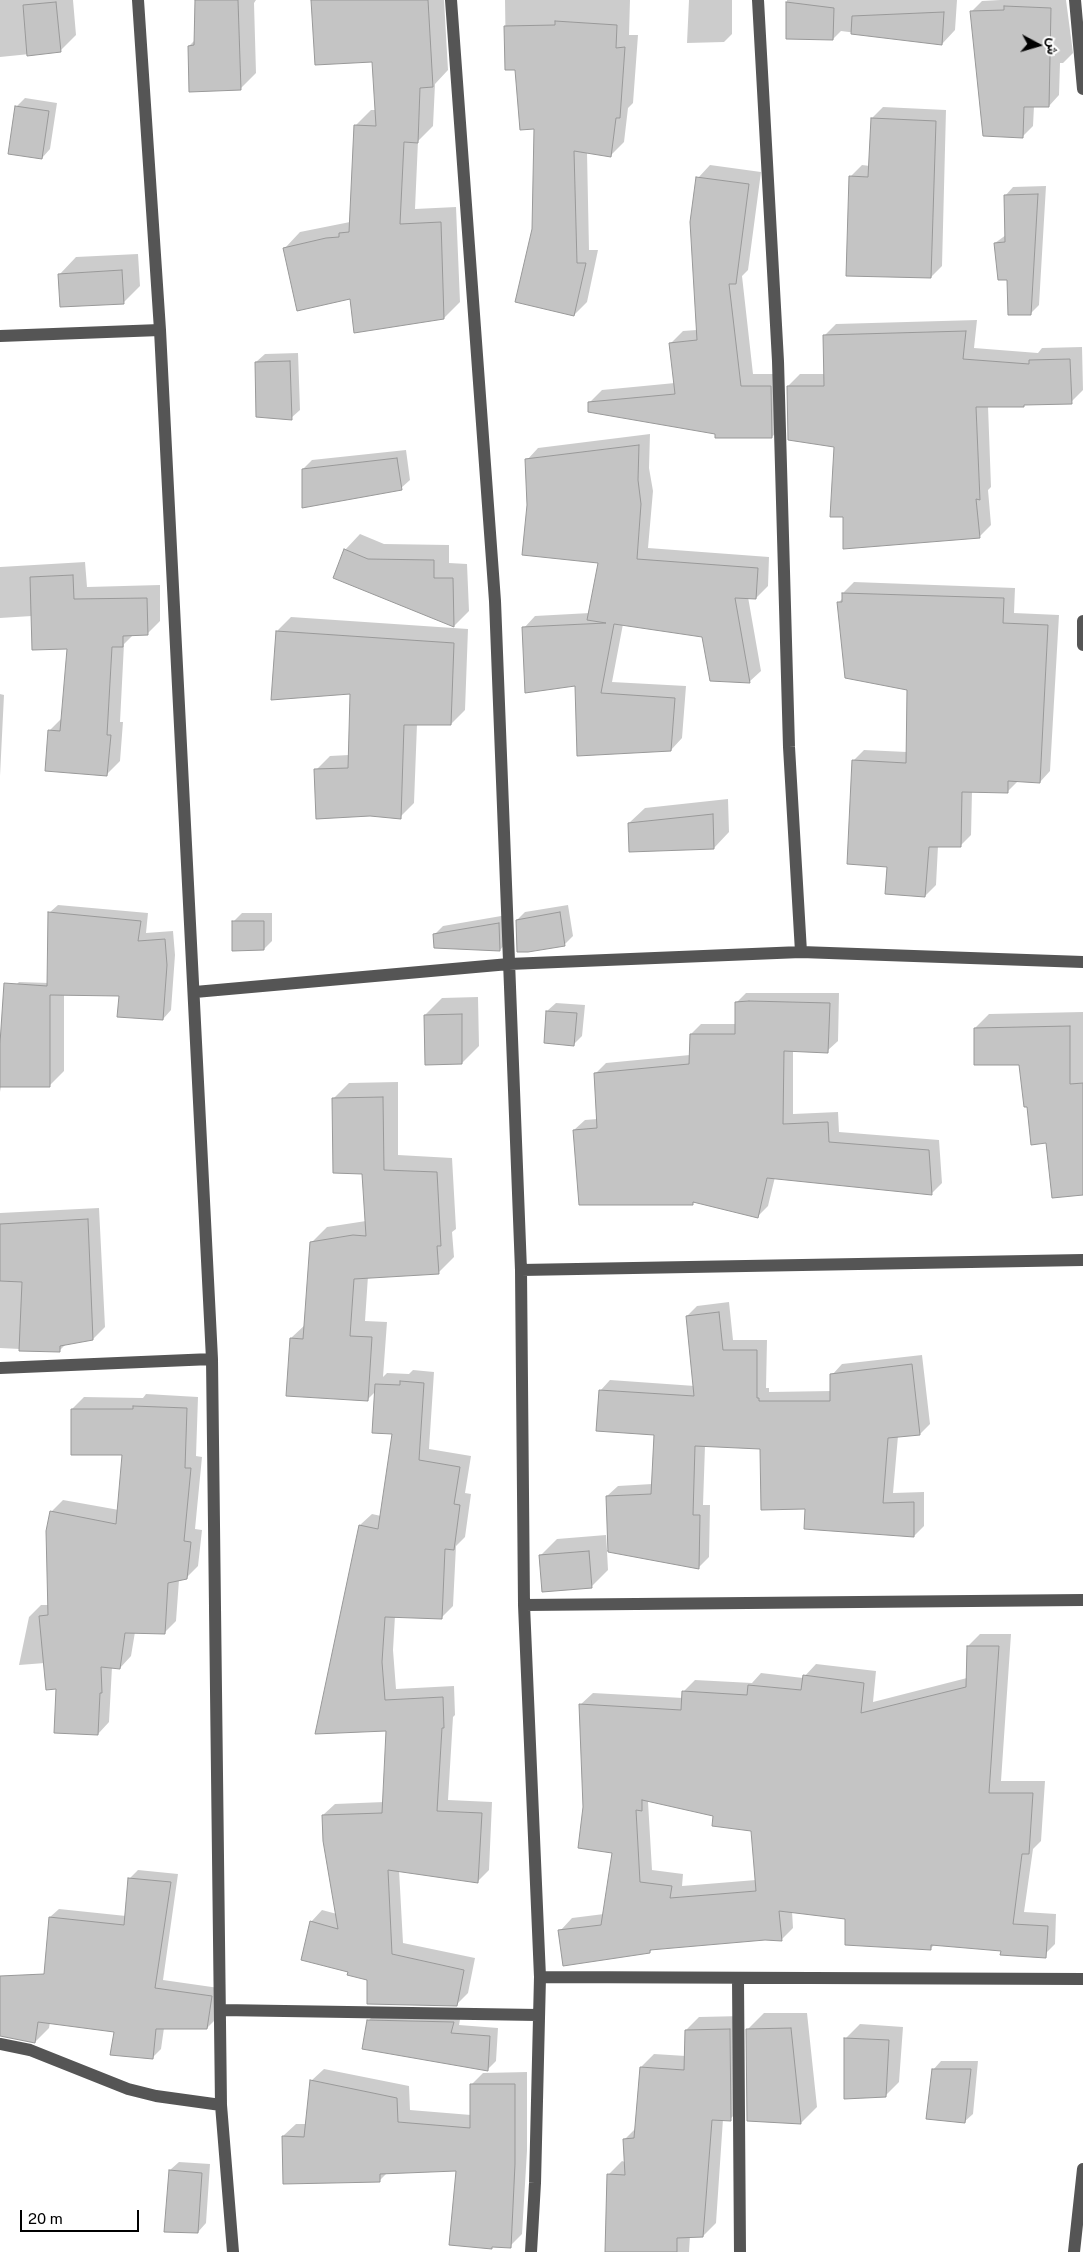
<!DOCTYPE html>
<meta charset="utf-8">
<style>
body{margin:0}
#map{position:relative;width:1083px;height:2252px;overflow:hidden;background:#fff;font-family:"Public Sans",Vazirmatn,sans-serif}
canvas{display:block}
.north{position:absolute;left:1013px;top:20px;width:50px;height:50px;-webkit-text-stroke:4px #fff;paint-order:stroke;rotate:96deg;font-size:14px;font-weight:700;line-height:20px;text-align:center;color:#000}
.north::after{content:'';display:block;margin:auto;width:18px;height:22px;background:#000;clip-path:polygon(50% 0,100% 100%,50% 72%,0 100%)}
.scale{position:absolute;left:20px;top:2210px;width:119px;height:22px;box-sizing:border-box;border:2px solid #000;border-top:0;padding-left:6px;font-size:15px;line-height:18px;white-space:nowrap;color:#000;-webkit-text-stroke:4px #fff;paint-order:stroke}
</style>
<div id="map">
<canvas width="1083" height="2252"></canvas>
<div class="north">ش</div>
<div class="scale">20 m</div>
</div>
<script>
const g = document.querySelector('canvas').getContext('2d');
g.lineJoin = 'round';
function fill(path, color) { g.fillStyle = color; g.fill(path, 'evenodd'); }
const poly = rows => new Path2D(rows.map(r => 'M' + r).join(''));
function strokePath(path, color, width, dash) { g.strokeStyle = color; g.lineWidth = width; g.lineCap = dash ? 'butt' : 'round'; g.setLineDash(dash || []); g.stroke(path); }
const shadow = poly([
 [0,0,73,0,76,35,60,51,0,57],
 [196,0,256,0,254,3,256,73,241,88,189,46,196,39],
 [312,0,444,0,448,70,435,84,433,126,418,141,415,209,456,207,460,302,444,318,351,298,285,248,300,232,350,222,355,126,371,110,376,110,373,60],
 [505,0,630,0,629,35,638,35,633,103,628,108,624,142,611,155,587,152,589,250,598,250,587,302,574,315,533,229,536,128,517,69,506,69],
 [689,0,732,0,732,34,724,42,687,43],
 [787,0,957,0,955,30,942,44,841,31,833,39,787,38],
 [1000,0,1066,0,1073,53,1063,63,1060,63,1059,95,1049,106,1034,106,1033,126,1022,137,971,12,982,1],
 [25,98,57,103,50,149,42,158,16,107],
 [883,107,946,110,942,266,931,277,851,176,862,165,870,166,872,118],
 [710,165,761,172,748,270,742,276,753,374,783,374,784,424,772,437,716,433,589,403,602,390,675,383,670,344,683,331,697,330,698,178],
 [1046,186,1039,305,1030,314,1008,279,995,243,1006,235,1005,196,1013,187],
 [138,254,140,286,123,303,59,275,76,257],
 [977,320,974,348,1038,353,1042,348,1082,347,1083,390,1071,402,988,406,991,487,988,490,991,525,979,537,844,516,835,446,788,386,800,374,825,374,824,336,836,324],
 [298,353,300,410,291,418,256,362,265,354],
 [650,434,649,468,653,491,648,548,769,557,768,586,756,598,748,597,761,671,749,682,703,636,623,624,612,682,686,686,682,738,671,750,577,685,524,628,535,616,590,613,600,562,528,505,527,460,538,448],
 [406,450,410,480,401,488,303,469,312,460],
 [360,534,384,544,449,545,449,563,467,564,469,611,454,626,334,577,345,550],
 [85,562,87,587,160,585,160,621,147,634,134,634,124,644,120,722,123,722,120,761,107,774,49,731,63,717,68,647,32,616,0,618,0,567],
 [854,582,1015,588,1014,613,1059,615,1050,771,1040,782,1019,780,1007,792,972,791,971,835,960,846,938,846,936,885,925,896,888,865,853,761,864,750,907,752,909,689,838,603,844,597,843,593],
 [291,617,468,629,465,710,451,724,417,724,414,803,400,817,316,770,330,756,349,755,351,693,277,631],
 [0,694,4,695,0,776],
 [728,799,729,832,714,848,629,823,645,808],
 [58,905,148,913,146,933,173,931,175,955,171,1010,163,1019,120,994,64,994,64,1071,49,1086,1,1086,0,1092,0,1048,4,996,19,982,49,983,49,913],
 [568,905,573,936,565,944,528,951,517,920,525,912],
 [242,913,272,913,272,941,264,949,234,921],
 [507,915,508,941,500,950,435,947,434,935,443,926],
 [746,993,839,993,838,1041,827,1051,793,1050,793,1114,838,1112,839,1132,939,1140,942,1183,931,1194,775,1177,768,1206,758,1216,695,1201,692,1204,574,1130,585,1120,597,1119,596,1073,606,1063,690,1055,691,1034,701,1024,736,1024,736,1003],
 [478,997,479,1046,462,1063,425,1015,442,998],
 [556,1003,585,1005,582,1036,574,1044,547,1011],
 [1083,1012,1083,1194,1047,1142,1029,1106,1020,1064,975,1028,989,1014],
 [398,1082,398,1155,452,1158,456,1229,452,1232,454,1257,439,1272,368,1276,365,1321,387,1322,383,1377,387,1373,409,1374,413,1370,434,1372,429,1449,471,1456,465,1493,471,1494,465,1537,456,1546,453,1606,442,1617,395,1616,393,1650,396,1689,454,1686,455,1715,453,1717,448,1800,492,1802,489,1870,477,1882,399,1870,403,1943,475,1958,468,1993,457,2004,368,1979,349,1971,311,1922,322,1910,337,1914,323,1815,335,1804,384,1802,388,1729,360,1525,372,1514,381,1516,394,1433,375,1392,367,1400,291,1338,306,1324,312,1242,327,1227,366,1221,363,1172,333,1099,349,1083],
 [99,1208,105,1327,93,1339,67,1343,59,1351,0,1348,0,1213],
 [729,1302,733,1340,767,1340,766,1388,769,1388,769,1392,832,1391,832,1375,842,1364,922,1355,930,1424,920,1434,898,1436,893,1493,924,1492,924,1526,914,1536,761,1448,705,1446,703,1505,710,1505,709,1557,699,1567,607,1551,608,1570,591,1587,540,1556,557,1539,606,1535,607,1550,609,1550,607,1496,618,1486,652,1484,655,1434,600,1391,610,1380,695,1386,687,1316,697,1306],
 [146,1394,198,1397,196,1456,202,1457,195,1529,202,1530,198,1566,186,1578,179,1580,176,1621,164,1633,135,1632,131,1656,120,1668,112,1667,109,1722,98,1734,45,1663,19,1665,29,1617,41,1605,49,1605,51,1512,63,1500,119,1510,123,1453,72,1409,84,1397,143,1398],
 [980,1634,1011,1634,1001,1781,1045,1781,1041,1841,1033,1849,1024,1912,1056,1914,1055,1944,1043,1956,1002,1950,935,1944,930,1949,846,1918,792,1911,793,1928,781,1940,765,1939,653,1948,650,1952,560,1931,572,1918,604,1914,613,1852,585,1807,580,1705,593,1693,683,1698,683,1692,695,1680,752,1683,761,1673,803,1678,816,1664,876,1671,873,1702,967,1678,968,1646],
 [650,1800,714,1815,752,1830,756,1880,682,1886,683,1874,652,1870,648,1802],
 [138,1870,178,1874,163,1980,219,1988,215,2020,207,2028,164,2028,161,2049,153,2057,115,2031,50,2022,49,2028,35,2042,0,2035,0,1980,46,1981,50,1917,59,1909,126,1916,129,1879],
 [377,2012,461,2014,459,2025,498,2028,496,2061,487,2070,368,2021],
 [764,2013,807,2013,817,2107,801,2123,748,2029],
 [743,2016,744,2106,730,2119,723,2119,716,2223,703,2236,690,2236,689,2252,606,2252,609,2174,622,2161,625,2162,624,2140,636,2128,641,2067,654,2054,686,2056,686,2030,699,2017],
 [860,2024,903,2027,899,2082,885,2096,846,2038],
 [941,2061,978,2061,973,2114,964,2122,933,2070],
 [324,2069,409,2086,410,2110,471,2115,471,2085,483,2073,527,2072,527,2151,522,2234,510,2246,494,2246,491,2248,458,2170,388,2172,379,2181,283,2136,296,2124,306,2124,311,2081],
 [179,2162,210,2164,206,2223,198,2232,170,2170]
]);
const building = poly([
 [195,0,238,0,241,90,189,92,188,46,194,45,195,0],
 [311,0,428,0,433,87,420,88,418,143,404,142,400,224,441,222,444,319,354,333,350,299,297,311,283,248,326,238,339,237,339,233,349,232,354,125,376,126,372,62,315,65,311,0],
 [56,2,61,52,27,56,23,5,56,2],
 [786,2,834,8,833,40,786,39,786,2],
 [1004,6,1051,8,1049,107,1024,107,1023,138,983,136,970,11,1004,10,1004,6],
 [944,12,942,45,851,34,852,16,944,12],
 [555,21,617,25,616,48,625,47,620,118,616,118,611,157,574,151,577,263,586,263,574,316,515,302,532,229,534,129,520,130,515,70,505,70,504,26,555,25,555,21],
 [15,106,49,111,42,159,8,154,15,106],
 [871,118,936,121,931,278,846,276,849,176,868,177,871,118],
 [696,177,749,184,736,284,729,284,741,386,771,386,772,438,715,438,715,434,588,412,588,402,675,394,669,343,697,340,690,222,696,177],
 [1038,194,1031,315,1008,315,1007,280,998,280,994,243,1005,242,1004,195,1038,194],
 [122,270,124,304,60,307,58,274,122,270],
 [966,331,963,359,1029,364,1029,360,1070,359,1072,404,1024,405,1024,407,976,407,980,500,976,499,980,538,843,549,843,517,830,517,834,447,788,440,787,386,824,386,823,335,966,331],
 [290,361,292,420,256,417,255,362,290,361],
 [639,445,638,480,641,504,637,559,758,568,756,599,735,598,750,683,710,681,702,637,614,624,601,693,675,698,671,751,577,756,575,686,525,693,522,627,606,623,587,620,598,563,522,555,527,505,525,459,639,445],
 [397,458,402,490,302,508,302,469,397,458],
 [344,549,368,559,434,560,434,578,453,578,454,627,333,578,344,549],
 [73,575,74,599,147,598,148,635,123,636,123,647,112,647,107,735,111,735,107,776,45,771,48,730,60,731,67,649,32,650,30,577,73,575],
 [842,593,1004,598,1003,623,1048,625,1040,783,1008,781,1008,793,962,792,961,847,929,847,925,897,885,894,887,867,847,864,852,760,906,763,907,690,845,678,837,602,842,602,842,593],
 [276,631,454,643,451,725,404,725,401,819,370,816,316,819,314,769,348,768,350,694,271,700,276,631],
 [713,814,714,849,629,852,628,823,713,814],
 [48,912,141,921,138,941,165,939,167,965,163,1020,117,1017,119,996,50,995,50,1087,0,1087,0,1043,4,983,47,986,48,912],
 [560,912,565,946,528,952,517,952,516,920,560,912],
 [232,921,264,921,264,950,232,951,232,921],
 [499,923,500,951,434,948,433,934,499,923],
 [749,1001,830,1003,828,1053,784,1051,783,1124,828,1122,829,1142,929,1150,932,1195,767,1178,758,1218,693,1202,693,1205,579,1205,573,1130,597,1128,594,1073,689,1064,690,1034,735,1034,735,1002,749,1001],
 [546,1011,577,1013,574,1046,544,1043,546,1011],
 [462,1014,462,1064,425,1065,424,1015,462,1014],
 [1070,1026,1070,1084,1083,1083,1083,1195,1052,1198,1046,1143,1031,1145,1027,1107,1024,1107,1019,1065,974,1065,974,1028,1070,1026],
 [383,1097,384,1170,437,1172,441,1246,437,1246,439,1274,354,1279,350,1336,372,1337,368,1401,286,1396,290,1338,303,1339,310,1242,353,1235,366,1236,362,1174,333,1173,332,1098,383,1097],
 [88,1219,93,1340,60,1346,60,1352,19,1351,22,1282,0,1281,0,1224,88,1219],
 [719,1312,723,1350,757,1350,757,1398,759,1398,759,1401,830,1401,830,1374,912,1364,920,1435,888,1438,883,1503,914,1502,914,1537,804,1529,805,1509,761,1510,760,1449,695,1446,693,1515,700,1515,699,1569,608,1552,606,1496,651,1494,654,1435,596,1431,599,1390,694,1396,686,1316,719,1312],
 [400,1381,424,1383,419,1460,460,1467,454,1504,460,1505,454,1550,445,1549,442,1619,385,1617,382,1662,385,1700,443,1697,444,1728,442,1728,437,1811,482,1813,478,1883,388,1870,392,1954,464,1970,457,2006,367,2004,367,1980,347,1975,348,1972,301,1960,310,1921,338,1929,323,1841,322,1815,382,1813,386,1731,315,1734,359,1525,378,1529,392,1434,372,1433,375,1384,400,1385,400,1381],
 [133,1406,187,1408,185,1468,191,1468,184,1541,191,1542,187,1579,168,1583,165,1634,125,1633,120,1669,101,1667,102,1693,100,1693,98,1735,54,1733,56,1689,46,1690,39,1616,48,1615,46,1531,50,1511,116,1524,122,1455,71,1455,71,1409,133,1409,133,1406],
 [589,1551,592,1588,542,1592,539,1555,589,1551],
 [967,1646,999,1646,989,1793,1033,1793,1029,1854,1022,1854,1013,1924,1048,1926,1046,1958,1000,1955,1001,1951,931,1945,931,1950,845,1945,845,1919,779,1911,782,1941,765,1940,650,1950,650,1953,563,1966,558,1930,601,1925,612,1853,578,1848,583,1807,579,1704,681,1710,682,1691,747,1695,748,1685,801,1690,803,1675,864,1683,861,1713,966,1687,967,1646],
 [642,1800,713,1816,712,1826,751,1831,756,1891,670,1898,672,1886,640,1882,636,1810,642,1811,642,1800],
 [128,1878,171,1882,155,1988,212,1996,207,2029,156,2029,153,2059,110,2055,114,2032,38,2022,35,2043,0,2036,0,1976,44,1974,49,1917,124,1925,128,1878],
 [367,2020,454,2022,451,2033,490,2036,488,2071,362,2049,367,2020],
 [791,2028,801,2124,747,2121,746,2029,791,2028],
 [730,2029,731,2121,712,2120,703,2237,677,2238,677,2252,605,2252,607,2174,625,2175,623,2139,634,2138,640,2067,684,2070,685,2030,730,2029],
 [844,2038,889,2040,886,2097,844,2099,844,2038],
 [932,2069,971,2069,965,2123,926,2119,932,2069],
 [310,2080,397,2098,398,2122,470,2128,470,2084,515,2084,515,2164,511,2248,492,2247,492,2249,449,2245,456,2171,380,2174,380,2182,283,2184,282,2136,304,2137,310,2080],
 [169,2170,202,2173,198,2233,164,2232,169,2170]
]);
const minor = poly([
 [138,0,160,330,212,1359,221,2105,233,2252],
 [451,0,495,601,521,1270,524,1605,540,1977,535,2183,531,2252],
 [758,0,778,361,789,747,801,952],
 [1075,0,1083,89],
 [0,336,160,330],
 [1083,621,1083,645],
 [195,992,509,964,801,952,1083,962],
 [521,1270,1083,1260],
 [0,1368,212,1359],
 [524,1605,1083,1600],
 [540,1977,1083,1979],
 [738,1979,740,2252],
 [221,2010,538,2015],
 [0,2044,30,2050,128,2089,156,2096,221,2105],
 [1074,2252,1083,2169]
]);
fill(shadow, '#0003');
fill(building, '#c4c4c4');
strokePath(building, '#999', 1);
strokePath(minor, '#555', 12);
</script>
